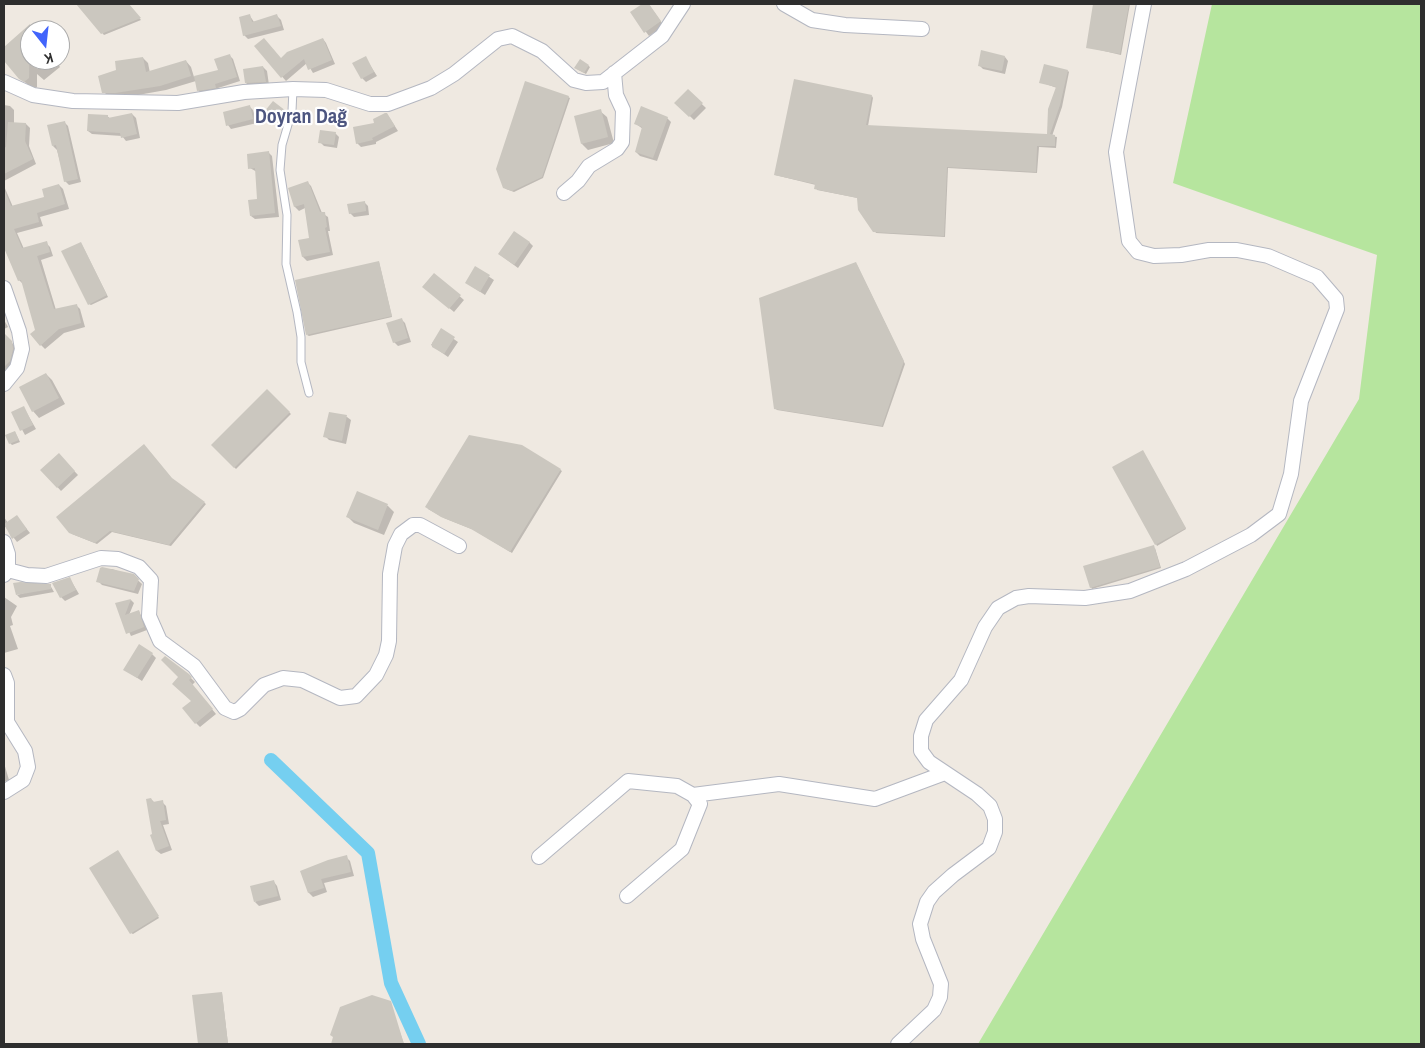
<!DOCTYPE html>
<meta charset="utf-8">
<style>
body{margin:0}
#map{position:relative;width:1425px;height:1048px;overflow:hidden;background:#efe9e1;font-family:"Archivo Narrow",sans-serif}
canvas{display:block}
.frame{position:absolute;inset:0;border:5px solid #2e2e2e;pointer-events:none}
.north{position:absolute;left:20px;top:20px;width:50px;height:50px;box-sizing:border-box;background:#fff;border:1px solid #ababab;border-radius:50%;rotate:164deg;font-size:14px;font-weight:700;line-height:20px;text-align:center;color:#2e2e2e}
.north::after{content:'';display:block;margin:auto;width:18px;height:22px;background:#4264fb;clip-path:polygon(50% 0,100% 100%,50% 72%,0 100%)}
</style>
<div id="map">
<canvas width="1425" height="1048"></canvas>
<div class="frame"></div>
<div class="north">K</div>
</div>
<script>
const g = document.querySelector('canvas').getContext('2d');
g.lineJoin = 'round';
function fill(path, color) { g.fillStyle = color; g.fill(path, 'evenodd'); }
const poly = rows => new Path2D(rows.map(r => 'M' + r).join(''));
function strokePath(path, color, width, dash) { g.strokeStyle = color; g.lineWidth = width; g.lineCap = dash ? 'butt' : 'round'; g.setLineDash(dash || []); g.stroke(path); }
function label(font, color, halo, rows, align = 'center') {
  g.font = font + ' "Archivo Narrow",sans-serif'; g.lineWidth = 4.5; g.setLineDash([]); g.textBaseline = 'middle'; g.strokeStyle = halo; g.fillStyle = color; for (const [text, x, y, turn = 0] of rows) {
    g.save(); g.translate(x, y); g.rotate((+turn || 0) * Math.PI / 180); g.textAlign = isNaN(turn) ? turn : align; if (halo) g.strokeText(text, 0, 0); g.fillText(text, 0, 0); g.restore();
  }
}
const green = poly([
 [1212,4,1421,4,1421,1044,978,1044,1359,399,1377,255,1173,183]
]);
const shadow = poly([
 [77,4,127,4,141,20,104,35],
 [645,4,650,6,664,26,649,36,632,13],
 [1095,4,1130,4,1121,55,1087,47],
 [250,16,254,22,277,16,281,20,284,30,248,39,244,35],
 [27,29,30,32,30,60,55,60,60,67,44,80,37,74,37,87,33,89,20,78,4,59,4,48],
 [323,39,326,43,335,64,313,73,307,63,286,81,256,47,281,59],
 [229,55,233,59,240,81,218,88,219,91,202,94,198,90,196,81,166,90,121,98,109,97,104,92,118,71,143,58,148,63,150,73,186,61,191,67,194,77,219,71],
 [365,57,377,76,366,82,362,78],
 [1005,57,1008,61,1005,74,983,69,979,65],
 [580,60,590,67,586,74,577,69],
 [263,67,267,71,269,85,250,87,246,83],
 [1068,71,1069,72,1062,107,1052,136,1057,137,1056,148,1039,147,1037,173,948,168,945,237,876,233,858,198,817,190,816,185,775,175,872,96,873,98,868,126,1049,135,1057,88,1040,82],
 [688,91,706,108,694,120,676,103],
 [568,97,570,98,543,178,514,192,506,189,504,187],
 [274,103,290,116,284,127,270,116],
 [4,105,10,106,14,110,14,123,26,124,30,128,29,146,36,164,4,181],
 [249,106,253,110,257,123,231,129,228,125],
 [600,111,607,117,614,143,588,150,582,144,575,117],
 [132,114,136,118,140,138,126,141,122,136,92,134,88,131,107,116,111,119],
 [387,114,398,131,376,142,376,144,361,147,357,143],
 [667,118,671,122,657,161,640,156,636,152,643,129,636,124],
 [64,122,68,126,81,182,69,185,65,181,57,150,53,146],
 [335,133,339,137,337,148,324,146,320,142],
 [268,152,272,156,279,217,255,219,251,216,258,200,257,172,250,168],
 [307,182,311,186,322,213,328,217,330,231,328,231,333,255,307,261,303,257,300,241,310,239,305,208,299,211,295,207,290,189],
 [59,185,63,189,69,209,40,217,43,226,17,233,24,249,46,243,50,247,53,256,41,260,56,310,76,305,80,309,85,327,64,333,45,349,41,345,36,330,24,285,19,280,4,247,4,186,13,207,46,198],
 [364,202,368,206,369,215,354,217,350,213],
 [529,242,533,246,518,268,499,254],
 [82,245,108,297,91,305,89,304],
 [379,262,392,317,309,336,307,335],
 [857,265,905,364,883,427,777,410,775,408],
 [476,268,494,280,485,295,471,286],
 [434,274,464,300,454,312,428,290],
 [401,319,405,323,411,342,398,346,394,342],
 [4,320,8,327,4,329],
 [441,330,458,342,448,357,431,345],
 [4,335,15,346,16,353,13,364,4,373],
 [46,374,52,380,65,404,39,418,33,411],
 [267,391,291,414,236,469,212,445],
 [24,408,36,429,25,435,13,413],
 [330,413,347,417,351,420,346,444,329,440,325,436],
 [15,432,20,442,12,445,10,443],
 [522,446,562,471,512,553,474,530,444,518,428,509],
 [1144,453,1186,529,1157,546,1156,544],
 [59,455,78,475,61,491,42,470],
 [172,480,206,504,171,546,112,532,97,544,72,534,58,518],
 [357,493,388,506,394,512,384,535,354,523,348,517],
 [4,517,8,523,17,517,30,533,17,542,4,525],
 [1155,548,1161,568,1092,589,1091,587],
 [101,569,112,569,133,576,142,584,138,594,102,585,98,581],
 [70,579,79,594,65,601,61,597],
 [50,585,54,592,20,598,17,595],
 [4,597,17,606,11,617,13,625,10,626,18,649,4,653],
 [131,600,134,603,129,615,139,611,147,630,131,636,116,604],
 [152,654,156,658,142,681,125,670],
 [188,675,195,682,192,685,216,714,200,727,196,723,193,701,177,687],
 [4,763,9,780,4,782],
 [151,799,155,803,162,802,166,806,169,824,163,825,172,850,161,854,157,851,154,835],
 [119,853,159,918,133,934,131,933],
 [346,857,350,861,354,876,324,883,327,892,313,897,309,893,302,872],
 [274,882,277,886,281,900,259,906,255,902],
 [222,993,228,1044,199,1044,194,996],
 [390,1003,404,1044,332,1044,334,1037]
]);
const canal = poly([
 [271,760,368,853,391,983,419,1044]
]);
const building = poly([
 [76,4,129,4,141,18,101,34],
 [642,4,649,4,661,21,644,33,630,12],
 [1093,4,1129,4,1120,54,1086,48],
 [250,14,252,22,277,14,281,26,243,36,239,17],
 [30,24,29,78,24,82,19,79,4,61,4,47],
 [264,38,281,58,287,52,323,38,332,60,308,70,304,59,281,78,254,46],
 [981,50,1005,56,1002,71,978,66],
 [230,54,237,77,215,84,216,88,197,91,194,76,218,70,214,59],
 [366,56,374,72,361,79,352,63],
 [143,57,146,72,186,60,191,76,160,86,115,93,102,93,98,76,116,70,115,61],
 [580,59,589,65,584,73,574,68],
 [1044,64,1068,70,1060,105,1050,134,1055,135,1055,146,1037,146,1036,172,947,167,944,236,873,232,858,210,857,198,814,189,815,184,774,175,794,79,872,95,866,125,1047,134,1048,109,1056,87,1039,83],
 [263,66,266,82,245,83,243,69],
 [525,81,569,96,542,177,512,191,503,188,496,169],
 [688,89,703,103,689,117,674,103],
 [273,101,286,111,279,124,264,112],
 [250,105,253,119,226,126,223,112],
 [641,106,668,117,653,158,635,152,642,127,634,124],
 [601,109,608,137,581,144,574,116],
 [132,113,137,134,121,138,120,133,87,131,88,114,108,115,108,118],
 [385,113,387,113,395,126,372,138,373,140,356,144,353,127,374,123,373,119],
 [65,121,78,179,64,182,56,145,52,146,47,125],
 [8,122,26,123,25,141,33,159,4,174,4,148,6,147],
 [320,130,336,132,334,145,318,143],
 [269,151,275,213,250,216,248,200,257,199,255,168,248,169,247,154],
 [308,181,320,212,325,212,327,227,325,228,330,252,302,257,298,240,309,238,304,204,294,207,288,188],
 [59,184,65,204,37,213,39,222,14,229,22,248,47,241,50,252,37,256,54,309,77,304,81,323,59,329,40,346,30,334,35,330,21,280,18,281,4,248,4,189,11,206,44,197,42,189],
 [365,201,366,211,349,214,347,204],
 [514,231,530,242,514,265,498,254],
 [81,242,107,295,88,305,61,251],
 [379,261,392,316,306,335,295,280],
 [856,262,904,361,882,426,774,409,759,298],
 [475,266,490,275,480,292,465,283],
 [434,273,461,295,449,309,422,287],
 [402,318,408,338,393,343,386,323],
 [441,328,455,337,444,354,432,347,432,343],
 [4,333,12,341,13,349,10,361,4,367],
 [46,373,59,398,32,412,19,387],
 [267,389,290,412,234,468,211,445],
 [24,406,33,425,20,431,11,412],
 [329,412,347,415,342,441,323,437],
 [15,431,19,440,9,444,5,435],
 [469,435,522,445,561,469,510,552,471,529,441,517,425,507],
 [144,444,172,478,205,502,169,545,110,531,95,543,69,533,56,517],
 [1143,450,1186,528,1155,545,1112,467],
 [59,453,75,471,57,488,40,470],
 [357,491,388,504,378,530,346,517],
 [17,515,27,529,12,539,4,524],
 [1154,545,1160,567,1090,588,1083,566],
 [102,567,134,574,139,579,134,591,96,582,100,568],
 [70,577,76,590,60,598,52,583],
 [20,582,51,584,51,589,16,595,13,583],
 [131,599,125,615,139,610,144,627,126,634,115,603],
 [139,644,153,653,137,678,123,670],
 [165,656,189,674,192,677,189,680,213,709,195,724,182,708,191,701,172,684,178,677,161,660],
 [151,798,153,802,163,800,166,820,160,821,169,846,156,851,150,835,152,834,146,799],
 [118,850,159,916,130,934,89,868],
 [347,855,351,872,321,879,324,888,308,893,300,871,328,860],
 [274,880,278,896,254,902,250,886],
 [222,992,228,1044,198,1044,192,995],
 [372,995,391,1001,404,1044,331,1044,333,1037,330,1035,340,1007]
]);
const lane = poly([
 [293,89,292,111,282,145,280,170,287,215,286,264,297,312,301,337,301,362,309,393]
]);
const street = poly([
 [784,4,812,20,845,25,922,29],
 [4,82,33,95,73,101,178,103,244,92,293,89,326,90,370,104,388,104,431,88,454,74,498,39,512,36,542,51,574,80,586,83,603,82,662,36,683,4],
 [564,193,578,181,589,166,617,149,622,142,623,110,616,95,614,73],
 [4,288,19,331,22,349,17,368,4,384],
 [4,542,8,554,8,570,4,575],
 [8,570,27,575,46,576,101,558,118,559,139,567,151,580,149,616,160,641,194,666,225,708,234,712,240,709,264,685,283,678,302,680,340,698,356,696,376,675,386,655,389,641,390,574,395,546,401,534,413,525,420,525,459,546],
 [4,675,7,683,7,722,25,751,28,767,23,780,4,792],
 [693,795,779,784,875,799,945,773],
 [539,857,628,781,677,786,693,795,700,804,682,849,627,896],
 [898,1044,934,1010,940,997,941,984,923,939,920,924,927,902,934,892,953,875,989,848,995,832,995,819,990,806,977,794,929,762,921,751,921,736,926,720,961,680,985,627,998,608,1016,598,1029,596,1085,598,1130,591,1186,569,1251,535,1279,514,1291,474,1301,401,1337,309,1336,299,1317,277,1268,256,1237,250,1209,250,1181,255,1154,256,1138,252,1129,241,1116,152,1144,4]
]);
const districtNames = [
 ["Doyran Dağ",301,118]
];
fill(green, '#b6e59e');
fill(shadow, '#0003');
strokePath(canal, '#75cff0', 14);
fill(building, '#cbc7bf');
strokePath(lane, '#b4b7c1', 9);
strokePath(street, '#b4b7c1', 16);
strokePath(lane, '#fff', 7);
strokePath(street, '#fff', 14);
label('bold 20px', '#4d5680', '#fff', districtNames);
</script>
